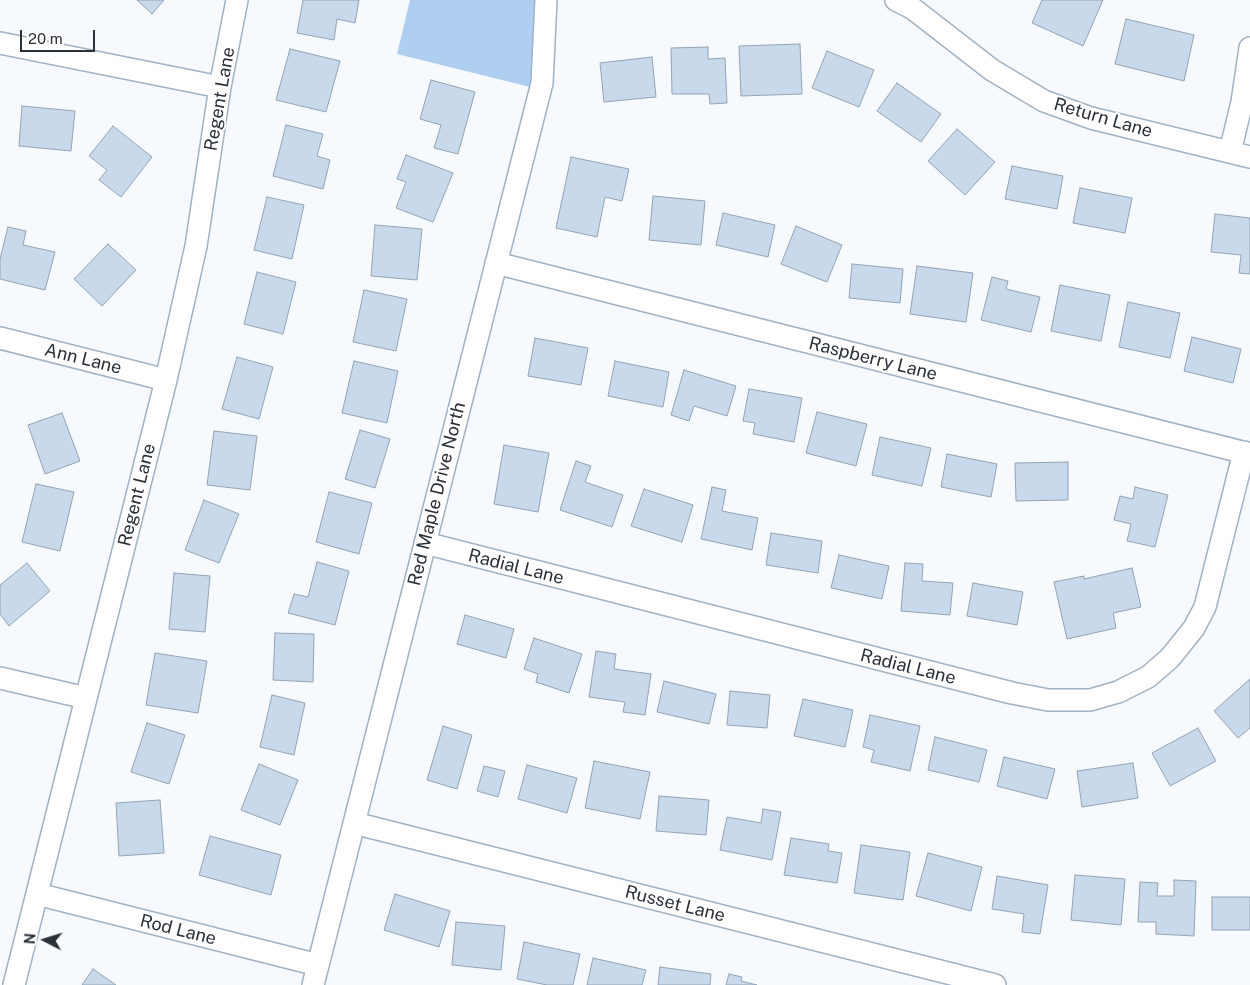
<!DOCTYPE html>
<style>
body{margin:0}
#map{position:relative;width:1250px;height:985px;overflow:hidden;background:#f6f9fd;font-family:"Public Sans",sans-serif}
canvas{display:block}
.north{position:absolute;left:20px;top:915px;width:50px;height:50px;-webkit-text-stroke:4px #fff;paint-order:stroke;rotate:275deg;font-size:14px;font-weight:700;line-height:20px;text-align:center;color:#293037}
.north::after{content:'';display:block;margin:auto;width:18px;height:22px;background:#293037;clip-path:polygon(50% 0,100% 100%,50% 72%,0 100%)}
.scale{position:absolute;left:20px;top:30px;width:75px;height:22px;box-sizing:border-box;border:2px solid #293037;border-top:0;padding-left:6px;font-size:15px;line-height:18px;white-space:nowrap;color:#293037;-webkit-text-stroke:4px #fff;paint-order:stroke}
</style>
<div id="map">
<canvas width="1250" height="985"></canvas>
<div class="north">N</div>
<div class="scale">20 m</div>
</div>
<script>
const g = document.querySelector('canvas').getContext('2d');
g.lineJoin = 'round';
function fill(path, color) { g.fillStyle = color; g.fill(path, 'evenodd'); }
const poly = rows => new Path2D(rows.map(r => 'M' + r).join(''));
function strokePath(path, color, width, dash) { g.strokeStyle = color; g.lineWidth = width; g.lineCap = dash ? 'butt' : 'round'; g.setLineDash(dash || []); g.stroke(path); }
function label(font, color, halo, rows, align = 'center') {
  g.font = font + ' "Public Sans",sans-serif'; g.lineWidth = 4; g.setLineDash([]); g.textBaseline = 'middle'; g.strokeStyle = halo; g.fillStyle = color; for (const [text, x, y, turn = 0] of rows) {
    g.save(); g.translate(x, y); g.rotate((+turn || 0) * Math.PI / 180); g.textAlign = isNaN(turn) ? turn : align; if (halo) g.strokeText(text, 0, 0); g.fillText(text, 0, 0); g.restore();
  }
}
const green = poly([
 [410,0,542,0,534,88,397,54]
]);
const building = poly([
 [137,0,164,0,152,14,137,0],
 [303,0,359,0,355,23,337,19,334,40,297,33,303,0],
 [1042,0,1103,0,1083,46,1032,23,1042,0],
 [1126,19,1194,35,1184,81,1115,64,1126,19],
 [800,44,802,94,741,96,739,46,800,44],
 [708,47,708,59,725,58,727,103,710,104,709,94,672,94,671,48,708,47],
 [290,49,340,61,326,112,276,100,290,49],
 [827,51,874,70,859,107,812,88,827,51],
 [652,57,656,97,604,102,600,63,652,57],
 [431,80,475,92,458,154,434,148,441,125,420,119,431,80],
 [897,83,941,114,921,142,877,111,897,83],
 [22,106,75,111,71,151,19,146,22,106],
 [286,125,323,134,317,156,330,160,323,189,273,176,286,125],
 [113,126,152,157,121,197,99,180,107,170,89,156,113,126],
 [957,129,995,162,965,195,928,161,957,129],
 [406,155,453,173,433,222,396,208,406,182,397,179,406,155],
 [571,157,629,169,622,201,605,197,597,237,556,228,571,157],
 [1012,166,1063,176,1057,209,1005,199,1012,166],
 [1080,188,1132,198,1125,233,1073,223,1080,188],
 [653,196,705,201,701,245,649,240,653,196],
 [267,197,304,205,292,259,254,250,267,197],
 [723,213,775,225,768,257,716,245,723,213],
 [1215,214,1250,218,1250,274,1239,273,1241,255,1211,252,1215,214],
 [375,225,422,229,417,280,371,276,375,225],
 [796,226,842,245,827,282,781,264,796,226],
 [8,227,26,231,23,245,55,252,45,290,0,279,0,259,8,227],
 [108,244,136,270,102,306,74,279,108,244],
 [852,264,903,269,900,303,849,298,852,264],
 [917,266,973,273,966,322,910,314,917,266],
 [257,272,296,282,283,334,244,324,257,272],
 [992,277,1008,281,1006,289,1040,297,1031,332,981,320,992,277],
 [1060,285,1110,295,1101,341,1051,331,1060,285],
 [364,290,407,299,396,351,353,342,364,290],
 [1128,302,1180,313,1170,358,1119,347,1128,302],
 [1192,337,1241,349,1233,383,1184,371,1192,337],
 [535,338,588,348,581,385,528,376,535,338],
 [237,357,273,367,259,419,222,409,237,357],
 [354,361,398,371,387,423,342,413,354,361],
 [615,361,669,372,663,407,608,396,615,361],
 [684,370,736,386,727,416,694,406,689,421,671,415,684,370],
 [749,389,802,398,794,442,753,434,755,423,743,421,749,389],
 [817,412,867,424,856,466,806,453,817,412],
 [62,413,80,461,45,474,28,425,62,413],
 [360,430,390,439,375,488,345,479,360,430],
 [214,431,257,436,250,490,207,485,214,431],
 [880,437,931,448,922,486,872,475,880,437],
 [504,445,549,453,538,512,494,504,504,445],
 [947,454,997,464,991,497,941,487,947,454],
 [576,461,591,466,585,482,623,495,612,527,560,510,576,461],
 [1068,462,1068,500,1016,501,1015,463,1068,462],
 [36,484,74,492,60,551,22,542,36,484],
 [712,487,726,490,722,511,758,518,752,550,701,539,712,487],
 [1135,487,1168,495,1155,547,1127,541,1131,524,1114,520,1120,496,1133,499,1135,487],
 [644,489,693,505,682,542,631,526,644,489],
 [329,492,372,503,359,554,316,542,329,492],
 [204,500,239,514,219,563,185,550,204,500],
 [771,533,822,541,818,573,766,565,771,533],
 [839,555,889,566,882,599,831,588,839,555],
 [317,562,349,571,335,625,288,613,294,594,308,597,317,562],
 [27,563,50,591,9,626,0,614,0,585,27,563],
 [905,563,923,564,922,581,953,583,950,615,901,611,905,563],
 [1132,568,1141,607,1113,613,1116,628,1067,639,1054,582,1084,576,1084,579,1132,568],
 [174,573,210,576,205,632,169,629,174,573],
 [973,583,1023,592,1017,625,967,616,973,583],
 [465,615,514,629,506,658,457,644,465,615],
 [275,633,314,634,313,682,273,680,275,633],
 [534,638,582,654,569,693,536,682,538,674,524,669,534,638],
 [596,651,616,654,614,669,651,674,645,715,623,712,625,702,589,697,596,651],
 [155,653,207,661,198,713,146,705,155,653],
 [1250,679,1250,728,1238,738,1214,711,1250,679],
 [664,681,716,694,709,724,657,712,664,681],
 [730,691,770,695,767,728,727,725,730,691],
 [272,695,305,703,294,755,260,747,272,695],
 [803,699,853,710,845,747,794,736,803,699],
 [870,715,920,726,910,771,871,762,874,750,863,747,870,715],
 [147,723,185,735,169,784,131,772,147,723],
 [443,726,472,735,457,789,427,780,443,726],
 [1198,728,1216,761,1170,786,1152,753,1198,728],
 [935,737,987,750,979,782,928,770,935,737],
 [1004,757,1055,769,1047,799,997,786,1004,757],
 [594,761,650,772,640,819,585,808,594,761],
 [1133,763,1138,798,1082,807,1077,771,1133,763],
 [259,764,298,780,280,825,241,810,259,764],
 [527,765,577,778,567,813,518,799,527,765],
 [484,766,505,771,498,797,477,791,484,766],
 [659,796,709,800,706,835,656,831,659,796],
 [160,800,164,853,119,856,116,803,160,800],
 [763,809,781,812,772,860,720,850,727,817,761,823,763,809],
 [210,836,281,855,271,895,199,875,210,836],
 [791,838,829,844,828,851,842,853,837,883,784,875,791,838],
 [861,845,910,852,903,900,854,893,861,845],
 [928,853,982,867,971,911,916,896,928,853],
 [1075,875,1125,879,1121,925,1071,920,1075,875],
 [997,876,1048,885,1040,934,1022,932,1024,914,992,909,997,876],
 [1174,880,1196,881,1194,936,1156,934,1156,922,1138,922,1140,882,1158,883,1157,896,1174,896,1174,880],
 [395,894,450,911,439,947,384,930,395,894],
 [1212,897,1250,897,1250,930,1212,930,1212,897],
 [456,922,505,926,501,970,452,965,456,922],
 [524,942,580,954,573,985,547,985,517,979,524,942],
 [593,958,646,970,642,985,587,985,593,958],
 [660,967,711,974,710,985,658,985,660,967],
 [93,969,116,985,82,985,93,969],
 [729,974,742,977,741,981,757,985,726,985,729,974]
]);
const minor = poly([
 [896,0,912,8,992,70,1044,101,1091,118,1250,157],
 [0,43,220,87],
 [1230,152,1242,102,1250,48],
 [496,263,1250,454],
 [0,338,166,380],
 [425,543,1012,693,1048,700,1090,700,1118,692,1148,677,1170,658,1194,628,1205,607,1244,452],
 [0,678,86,698],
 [354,823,995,985],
 [37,894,318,965],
 [14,985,166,380,196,246,220,87,237,0],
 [313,985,542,83,546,0]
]);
const streetNames = [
 ["Regent Lane",220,99,-80],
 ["Return Lane",1103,118,16],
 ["Ann Lane",83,359,14],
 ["Raspberry Lane",873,359,14],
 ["Red Maple Drive North",437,494,-76],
 ["Regent Lane",137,495,-76],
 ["Radial Lane",516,567,14],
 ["Radial Lane",908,667,14],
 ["Russet Lane",675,904,14],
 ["Rod Lane",178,930,14]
];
fill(green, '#afcff0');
fill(building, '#c8d9eb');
strokePath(building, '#93a3b4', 1);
strokePath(minor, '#a1b2c3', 24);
strokePath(minor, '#fff', 21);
label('18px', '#293037', '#fff', streetNames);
</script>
